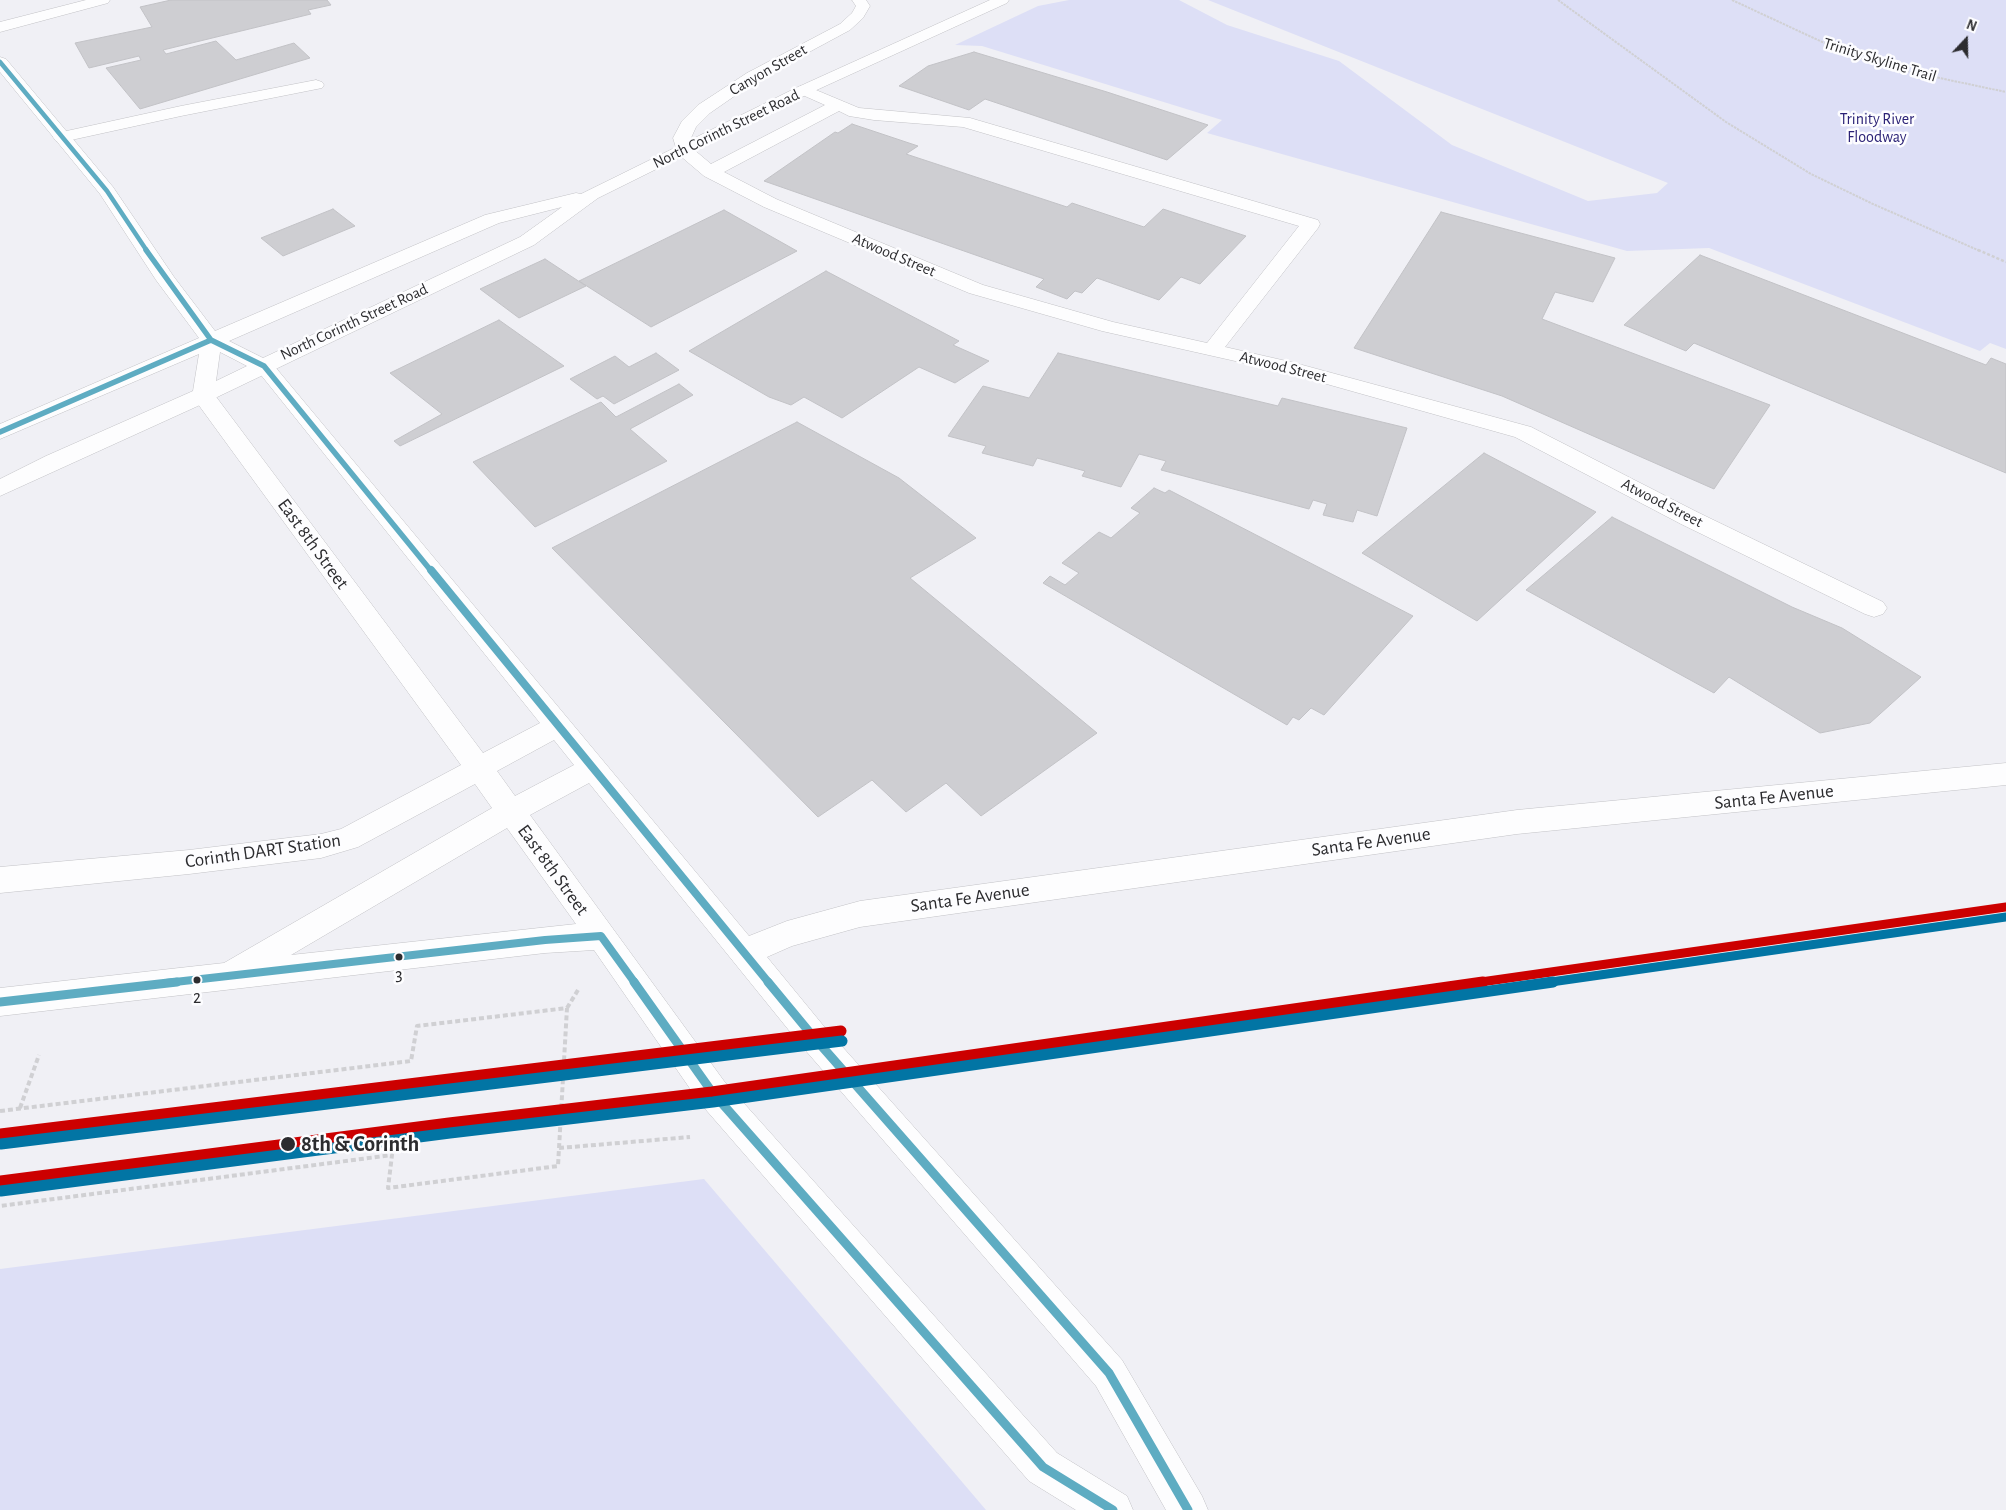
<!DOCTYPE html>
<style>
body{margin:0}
#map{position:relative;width:2006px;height:1510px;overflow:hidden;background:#f0f0f5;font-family:"Alegreya Sans",sans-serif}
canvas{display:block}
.north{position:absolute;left:1941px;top:15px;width:50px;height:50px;-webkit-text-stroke:4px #fdfdff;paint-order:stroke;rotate:21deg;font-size:14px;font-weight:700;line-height:20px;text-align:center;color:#2c2c2f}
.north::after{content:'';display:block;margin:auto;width:18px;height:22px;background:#2c2c2f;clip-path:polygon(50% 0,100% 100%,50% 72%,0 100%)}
</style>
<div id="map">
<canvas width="2006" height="1510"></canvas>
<div class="north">N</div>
</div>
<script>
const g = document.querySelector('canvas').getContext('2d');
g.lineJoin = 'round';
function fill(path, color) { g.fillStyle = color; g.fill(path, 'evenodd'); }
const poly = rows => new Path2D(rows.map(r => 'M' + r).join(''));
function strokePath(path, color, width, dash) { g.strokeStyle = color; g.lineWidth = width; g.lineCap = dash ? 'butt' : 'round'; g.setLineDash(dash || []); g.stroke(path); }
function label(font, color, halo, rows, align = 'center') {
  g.font = font + ' "Alegreya Sans",sans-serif'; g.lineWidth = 5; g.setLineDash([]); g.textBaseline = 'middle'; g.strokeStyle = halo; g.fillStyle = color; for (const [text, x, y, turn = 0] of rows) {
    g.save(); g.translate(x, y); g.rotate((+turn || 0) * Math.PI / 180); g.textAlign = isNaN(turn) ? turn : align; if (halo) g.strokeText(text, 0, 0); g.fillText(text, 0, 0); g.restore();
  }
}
const green = poly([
 [1069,0,1179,0,1227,25,1339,61,1452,145,1588,201,1657,193,1668,183,1208,0,2006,0,2006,349,1990,343,1980,351,1709,248,1627,251,1207,133,1222,120,982,46,955,45,1038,6],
 [704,1179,986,1510,0,1510,0,1269]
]);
const building = poly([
 [171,0,327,0,331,5,308,10,311,14,163,50,166,54,216,41,236,60,294,43,310,58,140,109,106,68,141,60,139,56,89,68,75,43,152,27,140,7,171,0],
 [974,52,1107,92,1208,125,1167,160,985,99,969,110,899,86,928,66,974,52],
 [852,124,918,146,906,154,1067,207,1072,203,1144,227,1163,209,1246,236,1200,284,1181,277,1159,300,1097,278,1082,293,1075,291,1067,299,1036,287,1044,279,764,181,835,132,838,133,852,124],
 [333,209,355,226,283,256,261,238,333,209],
 [724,210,797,251,651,327,579,281,724,210],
 [1441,212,1615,258,1593,302,1555,292,1542,319,1770,405,1714,489,1502,396,1354,348,1441,212],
 [1700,255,1986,365,1991,358,2006,364,2006,473,1694,343,1686,351,1624,325,1700,255],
 [545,259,586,286,519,318,480,289,545,259],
 [826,271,959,341,953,345,989,361,955,383,919,367,842,418,804,397,791,405,769,397,689,351,826,271],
 [499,320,564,366,400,446,394,441,442,414,390,373,499,320],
 [656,353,679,370,614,404,603,396,597,399,570,379,615,356,629,367,656,353],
 [1058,353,1278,406,1282,398,1407,428,1377,516,1357,510,1353,522,1323,515,1327,504,1313,500,1309,509,1161,470,1166,461,1139,454,1121,487,1082,476,1085,471,1037,458,1033,466,982,453,986,446,948,436,983,386,1029,398,1058,353],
 [679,384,693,395,630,429,667,461,535,527,473,462,601,402,616,417,679,384],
 [797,422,899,478,976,538,910,578,1097,733,981,816,946,783,906,812,872,780,818,817,552,548,797,422],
 [1484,453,1596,512,1477,621,1362,553,1484,453],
 [1154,488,1165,493,1169,490,1413,616,1324,715,1311,708,1299,720,1293,717,1287,725,1043,583,1050,576,1065,585,1079,573,1062,563,1099,532,1111,538,1140,513,1131,508,1154,488],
 [1612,517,1792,607,1842,628,1921,677,1870,723,1820,733,1729,677,1714,693,1526,590,1612,517]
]);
const pathFar2 = poly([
 [1558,0,1726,122,1811,174,1873,204,1980,251],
 [1732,0,1848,54,1911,72,2006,92]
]);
const pathFar1 = poly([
 [1978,250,2006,262]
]);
const path = poly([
 [567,1008,578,990],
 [20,1108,39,1055],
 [0,1111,411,1061,417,1026,567,1008,558,1166,388,1188,392,1155,0,1206],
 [559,1148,690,1137]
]);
const minor = poly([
 [86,0,110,0,108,3,0,32,0,22,86,0],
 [852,0,866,0,870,6,863,18,850,30,759,79,710,113,696,127,691,138,692,148,711,164,825,105,798,93,796,90,798,87,804,85,859,108,970,118,1318,220,1320,224,1318,228,1225,347,1295,363,1531,427,1697,512,1883,602,1887,608,1883,614,1874,617,1865,614,1681,524,1515,437,1284,372,1102,331,969,293,764,207,704,176,678,154,673,138,682,121,698,105,747,73,840,24,852,13,856,6,852,0],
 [839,111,849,116,874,120,963,127,1299,226,1207,343,1113,322,983,285,776,199,724,172,839,111],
 [316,80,322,82,324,85,322,88,181,116,62,142,56,141,53,137,56,133,62,132,181,106,316,80],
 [264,360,271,362,749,936,787,921,860,901,1517,810,2006,763,2006,785,1517,834,860,927,792,946,767,957,822,1024,1122,1360,1202,1496,1208,1510,1166,1510,1096,1386,800,1044,589,783,530,815,724,1081,1057,1453,1127,1496,1133,1510,1076,1510,1029,1481,700,1103,594,950,545,953,0,1016,0,988,224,963,492,808,475,784,358,847,321,858,189,874,0,893,0,867,189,850,321,834,341,829,461,765,195,400,192,395,195,390,203,388,211,390,483,753,540,723,257,370,254,366,257,362,264,360],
 [554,740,574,765,515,796,497,771,554,740],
 [507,828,576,924,291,955,507,828]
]);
const major = poly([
 [990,0,1009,0,1007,3,810,93,598,198,534,245,211,400,0,496,0,479,46,456,193,391,199,354,0,439,0,424,199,338,156,280,100,194,0,72,0,57,6,59,113,187,174,277,215,331,485,215,576,193,581,194,798,87,990,0],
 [562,207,520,237,263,358,229,341,499,223,562,207],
 [220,352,247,366,216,381,220,352]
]);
const bus1Far3 = poly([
 [0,62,107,191,147,251]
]);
const bus1Far2 = poly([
 [146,250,211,340,264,366,432,572],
 [0,432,211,340]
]);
const bus1Far1 = poly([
 [431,570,769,983],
 [166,983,545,940,601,936,635,983]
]);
const bus1 = poly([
 [634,982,712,1092,1043,1467,1113,1510],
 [768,982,811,1034,1109,1373,1188,1510],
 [0,1002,177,982]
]);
const rail1Far1 = poly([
 [1474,983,2006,907]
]);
const rail1 = poly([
 [0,1134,841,1031],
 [0,1181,449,1123,712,1092,1483,982]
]);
const rail2Far1 = poly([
 [1544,983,2006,917]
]);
const rail2 = poly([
 [1,1144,842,1041],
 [1,1191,450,1133,713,1102,1553,982]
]);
const markers = [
 [399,957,4.5,"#2c2c2f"],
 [197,980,4.5,"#2c2c2f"],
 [288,1144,8,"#2c2c2f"]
];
const farStreetnames = [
 ["Trinity Skyline Trail",1880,60,17],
 ["Canyon Street",768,70,-30],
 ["North Corinth Street Road",726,129,-26],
 ["Atwood Street",894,255,23],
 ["North Corinth Street Road",354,322,-25],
 ["Atwood Street",1283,367,14],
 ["Atwood Street",1662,503,27]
];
const farParknames = [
 ["Trinity River",1877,119],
 ["Floodway",1877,137]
];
const busNames = [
 ["3",399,975],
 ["2",197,998]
];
const streetNames = [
 ["East 8th Street",313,544,54],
 ["Santa Fe Avenue",1774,797,-6],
 ["Santa Fe Avenue",1371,842,-8],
 ["Corinth DART Station",263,851,-8],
 ["East 8th Street",553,870,54],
 ["Santa Fe Avenue",970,898,-8]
];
const nearStopnames = [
 ["8th & Corinth",301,1144]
];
fill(green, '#dddff6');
fill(building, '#ceced2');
strokePath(building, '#c2c2c6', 1);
strokePath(minor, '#c2c2c6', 1);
strokePath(major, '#c2c2c6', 1);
strokePath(pathFar2, '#d0d0d3', 2, [2.5, 1]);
strokePath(pathFar1, '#d0d0d3', 2.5, [3, 2]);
strokePath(path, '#d0d0d3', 4, [5, 3]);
fill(minor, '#fdfdfe');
fill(major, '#fdfdfe');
strokePath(bus1Far3, '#5eacc2', 4.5);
strokePath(bus1Far2, '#5eacc2', 5.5);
strokePath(bus1Far1, '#5eacc2', 8);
strokePath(bus1, '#5eacc2', 9);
strokePath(rail1Far1, '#c00', 9);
strokePath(rail1, '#c00', 11);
strokePath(rail2Far1, '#0275a4', 9);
strokePath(rail2, '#0275a4', 11);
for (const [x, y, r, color] of markers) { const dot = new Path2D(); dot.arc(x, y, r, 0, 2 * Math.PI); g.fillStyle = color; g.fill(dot); strokePath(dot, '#fdfdff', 2); }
label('16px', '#2c2c2f', '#fdfdff', farStreetnames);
label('16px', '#2b2276', '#fdfdff', farParknames);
label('18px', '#2c2c2f', '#fdfdff', busNames);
label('19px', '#2c2c2f', '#fdfdff', streetNames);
label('bold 22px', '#2c2c2f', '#fdfdff', nearStopnames, 'left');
</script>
